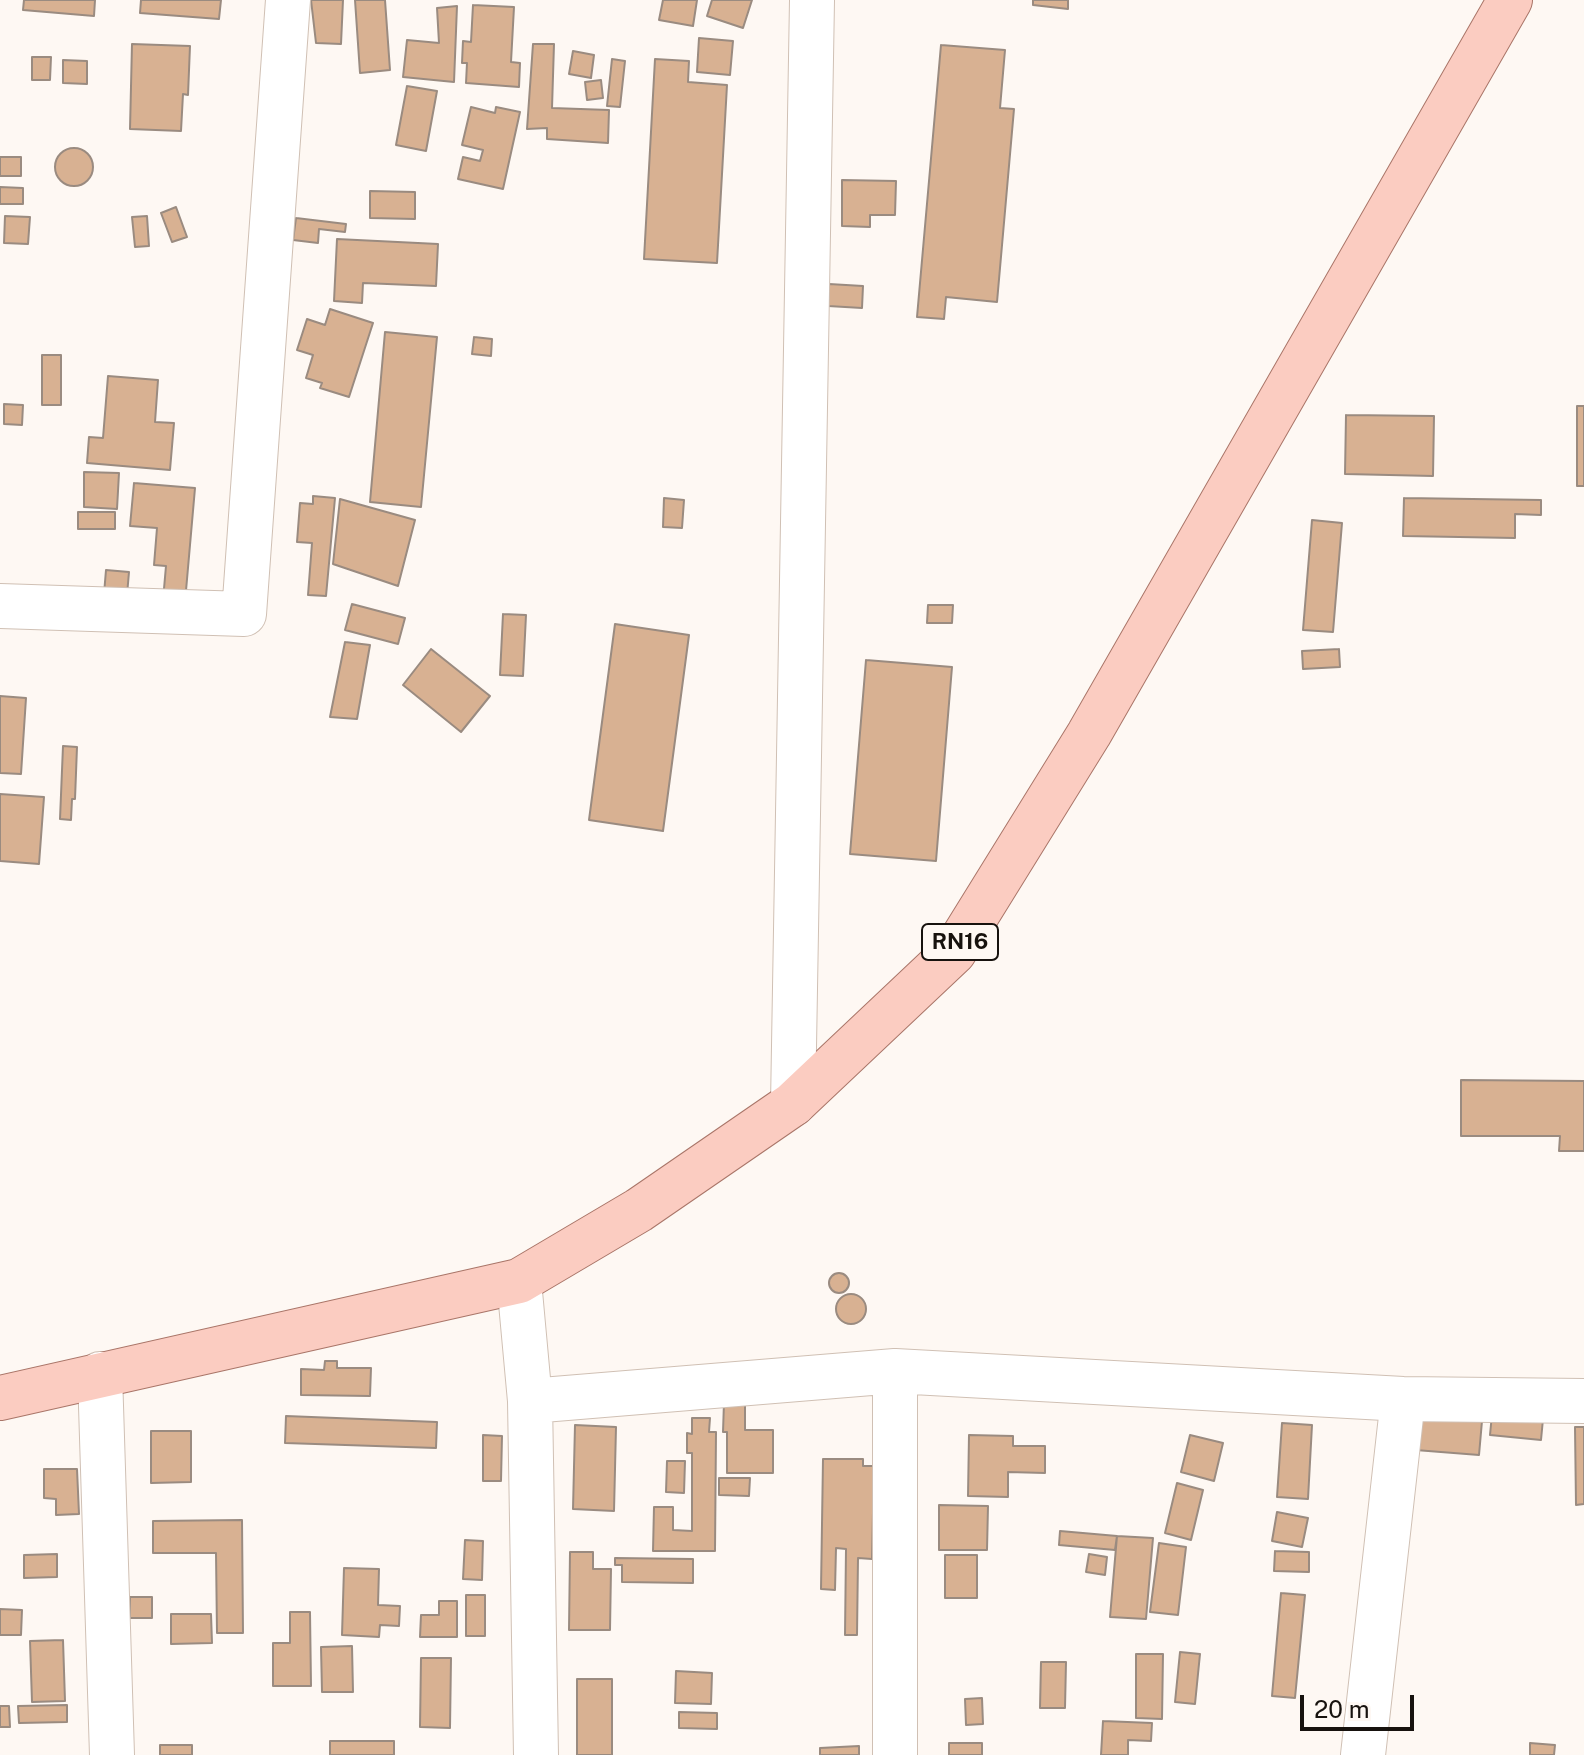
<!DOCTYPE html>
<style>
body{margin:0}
#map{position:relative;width:1584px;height:1755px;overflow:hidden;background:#fef8f3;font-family:"Public Sans",sans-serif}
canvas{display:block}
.scale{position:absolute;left:1300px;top:1695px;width:114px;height:36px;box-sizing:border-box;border:4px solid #17120e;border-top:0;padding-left:10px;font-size:24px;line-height:28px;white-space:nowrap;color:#17120e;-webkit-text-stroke:6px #fef8f3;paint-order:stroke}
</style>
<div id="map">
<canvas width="1584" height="1755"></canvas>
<div class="scale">20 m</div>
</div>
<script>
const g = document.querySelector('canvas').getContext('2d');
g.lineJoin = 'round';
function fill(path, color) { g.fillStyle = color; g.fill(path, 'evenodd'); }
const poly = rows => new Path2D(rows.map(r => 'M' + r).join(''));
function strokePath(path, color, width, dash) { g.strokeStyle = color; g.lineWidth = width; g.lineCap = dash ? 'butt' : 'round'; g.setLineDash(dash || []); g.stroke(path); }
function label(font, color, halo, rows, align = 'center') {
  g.font = font + ' "Public Sans",sans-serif'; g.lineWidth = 7; g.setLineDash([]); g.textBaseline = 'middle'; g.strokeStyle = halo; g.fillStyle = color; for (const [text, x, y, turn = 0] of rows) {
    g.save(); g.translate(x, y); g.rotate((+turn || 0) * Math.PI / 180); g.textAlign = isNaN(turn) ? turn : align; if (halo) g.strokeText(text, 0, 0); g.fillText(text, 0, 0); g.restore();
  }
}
const building = poly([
 [24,0,95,0,94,16,23,10,24,0],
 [141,0,221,0,219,19,140,13,141,0],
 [311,0,343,0,341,44,316,43,311,0],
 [355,0,385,0,390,70,360,73,355,0],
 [663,0,697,0,693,26,659,20,663,0],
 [712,0,752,0,743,28,707,16,712,0],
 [1033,0,1068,0,1068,9,1033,5,1033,0],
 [473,5,514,7,511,62,520,63,519,87,466,83,467,63,462,63,463,41,471,42,473,5],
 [457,6,454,82,403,77,407,40,439,43,437,8,457,6],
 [699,38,733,41,730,75,697,72,699,38],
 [132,44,190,46,188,95,183,94,181,131,130,129,132,44],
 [533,44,554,44,552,108,609,110,608,143,547,139,547,128,527,129,533,44],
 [941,45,1005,50,1000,108,1014,109,997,302,946,297,944,319,917,317,941,45],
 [573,51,594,55,591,78,569,74,573,51],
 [32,57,51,57,50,80,32,80,32,57],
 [612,59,625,61,620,107,607,106,612,59],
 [655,59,689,61,688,82,727,85,717,263,644,259,655,59],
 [63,60,87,61,87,84,63,83,63,60],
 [601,80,603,98,587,100,585,82,601,80],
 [407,86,437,91,426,151,396,145,407,86],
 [471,107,495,113,496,107,520,112,503,189,458,179,463,157,480,161,483,150,462,145,471,107],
 '55 167a19 19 0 1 1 38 0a19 19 0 1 1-38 0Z',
 [0,157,21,157,21,176,0,176,0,157],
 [842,180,896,181,895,215,870,215,870,227,842,226,842,180],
 [0,187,23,188,23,204,0,204,0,187],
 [370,191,415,192,415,219,370,218,370,191],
 [176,207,187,237,172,242,161,213,176,207],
 [5,216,30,217,28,244,4,243,5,216],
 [147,216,149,246,135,247,132,217,147,216],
 [296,218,346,224,345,232,319,229,318,243,293,240,296,218],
 [337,239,438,244,436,286,363,283,362,303,334,301,337,239],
 [829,284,863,286,862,308,828,306,829,284],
 [330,309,373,323,349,397,320,388,322,383,306,378,313,355,297,350,307,319,325,325,330,309],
 [385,332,437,337,421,507,370,502,385,332],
 [474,337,492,339,491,356,472,354,474,337],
 [42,355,61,355,61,405,42,405,42,355],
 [108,376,158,380,155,422,174,423,170,470,87,463,89,437,103,438,108,376],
 [4,404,23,405,22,425,4,424,4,404],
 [1577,406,1584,406,1584,486,1577,486,1577,406],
 [1346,415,1434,416,1433,476,1345,474,1346,415],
 [84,472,119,473,117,509,84,507,84,472],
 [134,483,195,488,185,602,163,600,166,566,154,565,157,528,130,526,134,483],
 [313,496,335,498,326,596,308,595,312,543,297,542,300,503,313,504,313,496],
 [664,498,684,500,682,528,663,527,664,498],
 [1404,498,1541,500,1541,515,1515,514,1515,538,1403,536,1404,498],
 [340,499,415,520,398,586,333,564,340,499],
 [78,512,115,512,115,529,78,529,78,512],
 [1312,520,1342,523,1333,632,1303,630,1312,520],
 [106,570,129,572,127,595,104,594,106,570],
 [352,604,405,618,398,644,345,630,352,604],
 [928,605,953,605,952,623,927,623,928,605],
 [503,614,526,615,523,676,500,675,503,614],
 [615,624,689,635,663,831,589,820,615,624],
 [345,642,370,645,357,719,330,717,345,642],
 [431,649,490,696,461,732,403,685,431,649],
 [1339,649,1340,667,1303,669,1302,651,1339,649],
 [866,660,952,667,936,861,850,854,866,660],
 [0,696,26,698,21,774,0,773,0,696],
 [63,746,77,747,75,799,72,799,71,820,60,819,63,746],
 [0,794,44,797,39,864,0,861,0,794],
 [1461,1080,1584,1081,1584,1151,1559,1151,1560,1136,1461,1136,1461,1080],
 '829 1283a10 10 0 1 1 20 0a10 10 0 1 1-20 0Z',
 '836 1309a15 15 0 1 1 30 0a15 15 0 1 1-30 0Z',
 [325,1361,337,1361,337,1368,371,1368,370,1396,301,1395,301,1369,324,1370,325,1361],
 [724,1402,745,1402,745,1430,773,1430,773,1473,727,1473,727,1432,723,1432,724,1402],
 [1393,1414,1482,1421,1479,1455,1390,1448,1393,1414],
 [1492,1414,1543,1419,1541,1440,1490,1435,1492,1414],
 [286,1416,437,1422,436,1448,285,1443,286,1416],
 [692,1418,710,1418,709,1432,716,1432,715,1551,653,1551,654,1507,673,1507,673,1530,692,1531,692,1453,687,1453,687,1433,692,1434,692,1418],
 [1282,1423,1312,1425,1308,1499,1277,1497,1282,1423],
 [575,1425,616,1427,614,1511,573,1509,575,1425],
 [1575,1427,1584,1427,1584,1504,1576,1505,1575,1427],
 [151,1431,191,1431,191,1482,151,1483,151,1431],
 [483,1435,502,1436,501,1481,483,1481,483,1435],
 [969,1435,1013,1436,1013,1446,1045,1446,1045,1473,1008,1472,1008,1497,968,1496,969,1435],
 [1190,1435,1223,1443,1214,1481,1181,1472,1190,1435],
 [823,1459,863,1459,863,1466,874,1466,872,1559,858,1558,857,1635,845,1635,846,1549,836,1548,835,1590,821,1589,823,1459],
 [667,1461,685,1461,684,1493,666,1492,667,1461],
 [44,1469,77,1469,79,1514,56,1515,56,1499,44,1498,44,1469],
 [719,1478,750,1478,749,1496,719,1495,719,1478],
 [1177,1483,1203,1490,1191,1540,1165,1533,1177,1483],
 [939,1505,988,1506,987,1550,939,1550,939,1505],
 [1277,1512,1308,1518,1302,1547,1272,1541,1277,1512],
 [242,1520,243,1633,217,1633,216,1553,153,1553,153,1521,242,1520],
 [1060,1531,1117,1536,1115,1550,1059,1545,1060,1531],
 [1117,1536,1153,1538,1146,1619,1110,1617,1117,1536],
 [465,1540,483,1541,482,1580,463,1579,465,1540],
 [1159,1543,1186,1547,1178,1615,1150,1612,1159,1543],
 [1275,1551,1309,1552,1309,1572,1274,1571,1275,1551],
 [570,1552,593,1552,593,1569,611,1569,610,1630,569,1630,570,1552],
 [57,1554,57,1577,24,1578,24,1555,57,1554],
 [1089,1554,1107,1557,1105,1575,1086,1572,1089,1554],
 [945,1555,977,1555,977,1598,945,1598,945,1555],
 [615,1558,693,1559,693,1583,622,1582,622,1565,615,1565,615,1558],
 [344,1568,379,1569,378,1605,400,1606,399,1626,380,1625,379,1637,342,1635,344,1568],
 [1281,1593,1305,1595,1295,1698,1272,1696,1281,1593],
 [466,1595,485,1595,485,1636,466,1636,466,1595],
 [130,1597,152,1597,152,1618,130,1618,130,1597],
 [439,1601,457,1601,457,1637,420,1637,421,1615,439,1615,439,1601],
 [0,1609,22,1610,21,1635,0,1635,0,1609],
 [290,1612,310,1612,311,1686,273,1686,273,1643,290,1643,290,1612],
 [171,1614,211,1614,212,1643,171,1644,171,1614],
 [63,1640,65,1701,32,1702,30,1641,63,1640],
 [352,1646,353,1692,322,1692,321,1647,352,1646],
 [1180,1652,1200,1654,1195,1704,1175,1702,1180,1652],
 [1136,1654,1163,1654,1162,1719,1136,1718,1136,1654],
 [421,1658,451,1658,450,1728,420,1727,421,1658],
 [1041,1662,1066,1662,1065,1708,1040,1708,1041,1662],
 [676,1671,712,1673,711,1704,675,1703,676,1671],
 [577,1679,612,1679,612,1755,577,1755,577,1679],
 [982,1698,983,1724,966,1725,965,1699,982,1698],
 [67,1705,67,1722,19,1723,18,1706,67,1705],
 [0,1706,9,1706,10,1727,0,1727,0,1706],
 [679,1712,717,1713,717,1729,679,1728,679,1712],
 [1103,1721,1152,1723,1151,1741,1128,1740,1128,1755,1101,1755,1103,1721],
 [330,1741,394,1741,394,1755,330,1755,330,1741],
 [949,1743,982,1743,982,1755,949,1755,949,1743],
 [1530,1743,1555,1745,1554,1755,1530,1755,1530,1743],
 [160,1745,192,1745,192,1755,160,1755,160,1745],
 [859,1746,859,1755,820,1755,820,1748,859,1746]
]);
const minor = poly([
 [0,606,244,614,288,0],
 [793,1104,812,0],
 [519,1281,530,1401,536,1755],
 [100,1374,112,1755],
 [530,1401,895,1371,1403,1399,1584,1401],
 [895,1755,895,1371],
 [1363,1755,1403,1399]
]);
const major = poly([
 [0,1398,519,1281,639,1210,793,1104,954,952,1089,734,1510,0]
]);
const shields = [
 [960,942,76]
];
const shieldNames = [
 ["RN16",960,942]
];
fill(building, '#d8b192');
strokePath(building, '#9a8b80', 2);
strokePath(minor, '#d0c0b4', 46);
strokePath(major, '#a97568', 46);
strokePath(minor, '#fff', 44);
strokePath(major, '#fbccc1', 44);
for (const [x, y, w] of shields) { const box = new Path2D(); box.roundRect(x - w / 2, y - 18, w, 36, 6); g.fillStyle = '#fef8f3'; g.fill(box); strokePath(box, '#17120e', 2); }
label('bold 22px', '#17120e', null, shieldNames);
</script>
